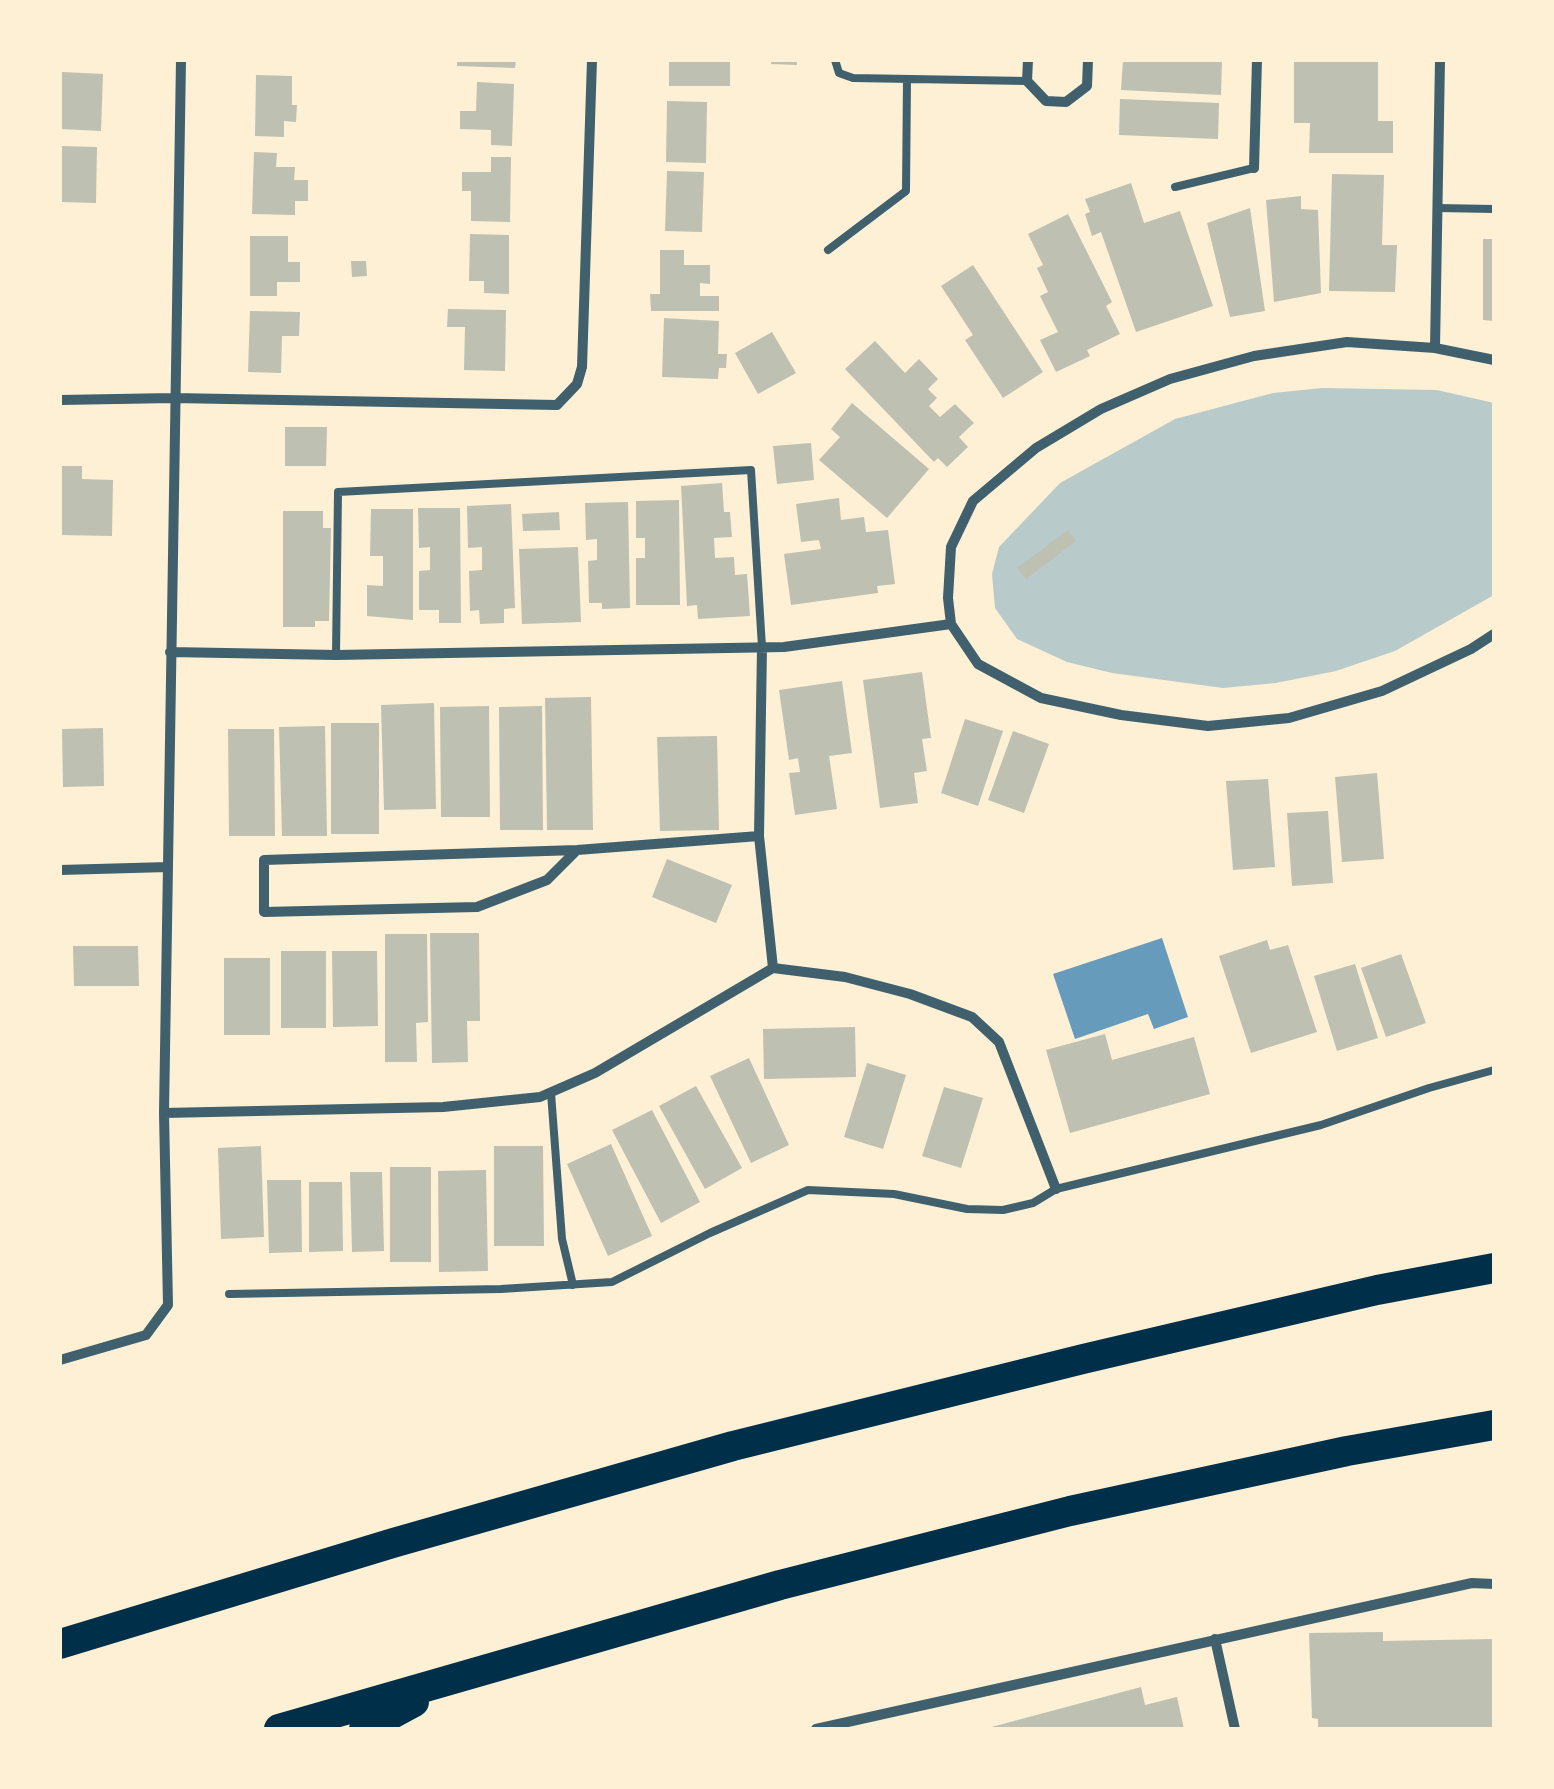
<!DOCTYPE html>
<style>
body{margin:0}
#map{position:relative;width:1554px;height:1789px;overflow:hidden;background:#fdf0d5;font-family:Signika,sans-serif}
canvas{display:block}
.frame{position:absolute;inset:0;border:62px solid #fdf0d5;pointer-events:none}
</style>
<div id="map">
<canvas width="1554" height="1789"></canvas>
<div class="frame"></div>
</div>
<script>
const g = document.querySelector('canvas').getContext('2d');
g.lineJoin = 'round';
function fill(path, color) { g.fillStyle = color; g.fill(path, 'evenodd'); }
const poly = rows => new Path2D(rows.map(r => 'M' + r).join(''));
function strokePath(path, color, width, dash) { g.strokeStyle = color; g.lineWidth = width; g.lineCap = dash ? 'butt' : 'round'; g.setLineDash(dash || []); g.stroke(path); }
const green = poly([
 [1322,388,1437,390,1494,403,1494,595,1395,651,1336,671,1276,683,1223,688,1112,673,1067,662,1017,639,995,608,992,574,999,547,1060,483,1175,419,1273,393]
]);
const water = poly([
 [1162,938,1188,1017,1154,1029,1148,1014,1075,1039,1053,974]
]);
const building = poly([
 [457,60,516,60,515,68,457,66],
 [669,60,730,60,730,86,669,86],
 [771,60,797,60,797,65,771,64],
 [1123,60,1222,60,1221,95,1121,90],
 [1294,60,1378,60,1378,121,1393,121,1393,153,1309,153,1310,123,1294,123],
 [62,72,103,74,101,131,60,129],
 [256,75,292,76,292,105,297,105,296,122,284,121,284,137,255,136],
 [477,82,514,84,512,146,491,145,491,130,460,129,460,111,476,111],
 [1120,99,1219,103,1218,139,1119,135],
 [667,101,707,102,706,163,666,162],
 [60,146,97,147,96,203,60,202],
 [254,152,277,153,276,167,295,167,294,180,308,180,308,201,295,201,295,215,252,214],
 [491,157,511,157,510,222,471,221,471,191,462,191,462,172,491,172],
 [667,171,704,172,702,232,665,231],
 [1332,174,1384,175,1382,245,1397,245,1395,292,1329,291],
 [1131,183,1144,223,1180,211,1213,306,1136,332,1101,232,1092,236,1085,214,1090,212,1085,199],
 [1301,196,1301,209,1318,210,1321,293,1274,302,1266,200],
 [1250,208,1265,311,1230,317,1207,223],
 [1068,214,1112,302,1106,306,1120,334,1087,350,1090,356,1056,372,1040,340,1058,332,1040,296,1048,292,1037,268,1043,265,1028,234],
 [470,234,509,235,509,294,484,293,484,281,469,281],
 [250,236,288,236,288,262,300,262,300,282,277,282,277,296,250,296],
 [1483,239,1494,239,1494,321,1483,320],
 [660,250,684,250,684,265,710,265,710,284,700,283,700,296,719,296,719,311,651,311,650,294,660,294],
 [351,261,366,261,367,276,352,277],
 [973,265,1043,372,1003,398,965,340,973,335,941,286],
 [448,309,506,310,505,371,464,370,465,327,447,327],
 [250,311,300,312,299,336,282,336,281,373,248,372],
 [664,318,719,321,718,354,727,354,726,368,719,368,718,379,662,377],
 [772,332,796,373,758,394,735,353],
 [875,341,905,373,919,359,938,379,928,389,937,398,929,406,940,417,955,404,974,423,959,437,968,447,947,467,938,458,934,462,845,369],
 [852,403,929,469,887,518,819,460,840,437,831,429],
 [285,427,327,427,326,466,285,466],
 [811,443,814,480,777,484,773,446],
 [60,466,82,466,82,479,113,480,112,536,60,535],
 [722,483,724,512,730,512,732,537,714,538,715,558,734,557,735,575,747,574,750,616,698,619,697,605,687,606,681,486],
 [839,498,841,520,864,517,866,532,888,530,895,584,877,586,878,593,791,605,784,554,821,549,819,540,801,542,796,504],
 [679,500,680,605,636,605,636,558,645,558,645,538,636,538,636,501],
 [628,502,630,608,602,609,602,603,589,603,588,561,597,560,597,539,586,540,585,503],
 [511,504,515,608,504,609,504,623,480,624,479,610,470,611,469,571,482,570,482,547,468,548,467,506],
 [418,508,460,508,461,623,439,623,439,610,419,610,419,571,430,570,430,547,419,548],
 [371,509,413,509,413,620,367,616,367,585,383,586,383,556,370,556],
 [283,511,323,511,323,528,331,528,329,621,315,621,315,627,283,627],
 [559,512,560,530,523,531,522,514],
 [1068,530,1076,541,1026,579,1017,568],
 [578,547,581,622,522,624,519,549],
 [922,672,931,738,922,739,927,771,914,773,918,803,880,808,863,680],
 [842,681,852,753,829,756,837,809,795,815,789,773,800,772,798,758,789,760,779,690],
 [591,697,593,830,547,830,545,698],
 [434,703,436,809,384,810,381,705],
 [489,706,490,817,441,817,440,707],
 [542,706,543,830,500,830,499,707],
 [965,719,1003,731,978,806,941,793],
 [331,723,379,723,379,834,331,834],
 [325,726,327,836,282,836,279,727],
 [103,728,104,786,63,787,62,729],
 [228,729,274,729,275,836,229,836],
 [1013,731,1049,744,1024,813,988,800],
 [717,736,719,830,660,831,657,737],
 [1377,773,1384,859,1342,862,1335,777],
 [1268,779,1275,867,1233,870,1226,781],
 [1328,811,1333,883,1292,886,1287,813],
 [667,859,732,885,716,923,652,897],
 [430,933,479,933,480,1021,467,1021,468,1062,432,1063],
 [385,934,427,934,428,1022,416,1023,417,1062,385,1062],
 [1267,940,1270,950,1288,945,1317,1032,1251,1053,1219,956],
 [73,946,138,946,139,986,74,986],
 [281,951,326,951,326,1028,281,1028],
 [332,951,377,951,378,1026,333,1027],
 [1401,954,1426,1023,1386,1037,1361,968],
 [224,958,270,958,270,1035,224,1035],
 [1355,964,1378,1038,1337,1051,1314,976],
 [855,1027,856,1077,764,1079,763,1029],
 [1105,1034,1112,1060,1194,1037,1210,1094,1070,1133,1046,1050],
 [749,1058,789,1145,751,1163,710,1076],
 [867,1063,906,1075,883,1149,844,1137],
 [696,1086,742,1168,705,1189,659,1106],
 [944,1087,983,1098,961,1168,922,1156],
 [652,1110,700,1202,661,1223,612,1130],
 [611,1144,652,1236,608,1256,567,1164],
 [261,1146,264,1237,221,1239,218,1148],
 [494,1146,543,1146,544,1246,494,1246],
 [390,1167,431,1167,431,1262,390,1262],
 [486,1170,488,1271,439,1272,438,1171],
 [350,1172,382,1172,384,1251,352,1252],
 [267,1180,301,1180,302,1252,269,1253],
 [309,1182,342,1182,343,1251,309,1252],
 [1383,1632,1383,1641,1494,1639,1494,1729,1318,1729,1318,1719,1312,1718,1309,1633],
 [1141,1687,1145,1705,1177,1697,1184,1729,984,1729]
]);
const service = poly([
 [835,60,839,73,853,78,1027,81],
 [1175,187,1254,168],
 [1437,208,1494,209],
 [828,250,906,191,907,79],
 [336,655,338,492,751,470,762,647],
 [551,1093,562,1239,573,1285],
 [229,1294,501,1289,612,1282,710,1233,808,1190,894,1194,967,1209,1003,1210,1033,1203,1056,1189,1321,1125,1429,1088,1494,1070]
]);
const minor = poly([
 [1028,60,1027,81,1046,101,1066,102,1087,86,1088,60],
 [1254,168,1257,60],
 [1435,348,1440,60],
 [60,400,173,398,557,405,577,384,582,367,592,60],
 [951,624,978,664,1041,698,1121,715,1208,726,1289,718,1382,691,1471,649,1494,634],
 [762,647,759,836,773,968],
 [170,652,336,655,784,647,951,624,948,598,951,547,973,501,1036,448,1101,409,1170,379,1254,356,1347,342,1435,348,1494,360],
 [577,850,547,880,477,907,264,912,264,860,577,850,759,836],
 [60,870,168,867],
 [164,1113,443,1107,540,1097,595,1073,773,968,845,977,910,994,972,1017,999,1042,1056,1189],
 [60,1360,146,1335,168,1305,164,1113,181,60],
 [1215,1639,1235,1729],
 [816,1729,1472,1583,1494,1584]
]);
const motorway = poly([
 [60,1644,393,1543,733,1446,1083,1359,1377,1290,1494,1268],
 [279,1729,780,1585,1070,1511,1347,1451,1494,1425],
 [364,1729,414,1702]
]);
fill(green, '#b9caca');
fill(water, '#669bbc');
fill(building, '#bec0b2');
strokePath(service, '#3f606c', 8);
strokePath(minor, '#3f606c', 10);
strokePath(motorway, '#003049', 30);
</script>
